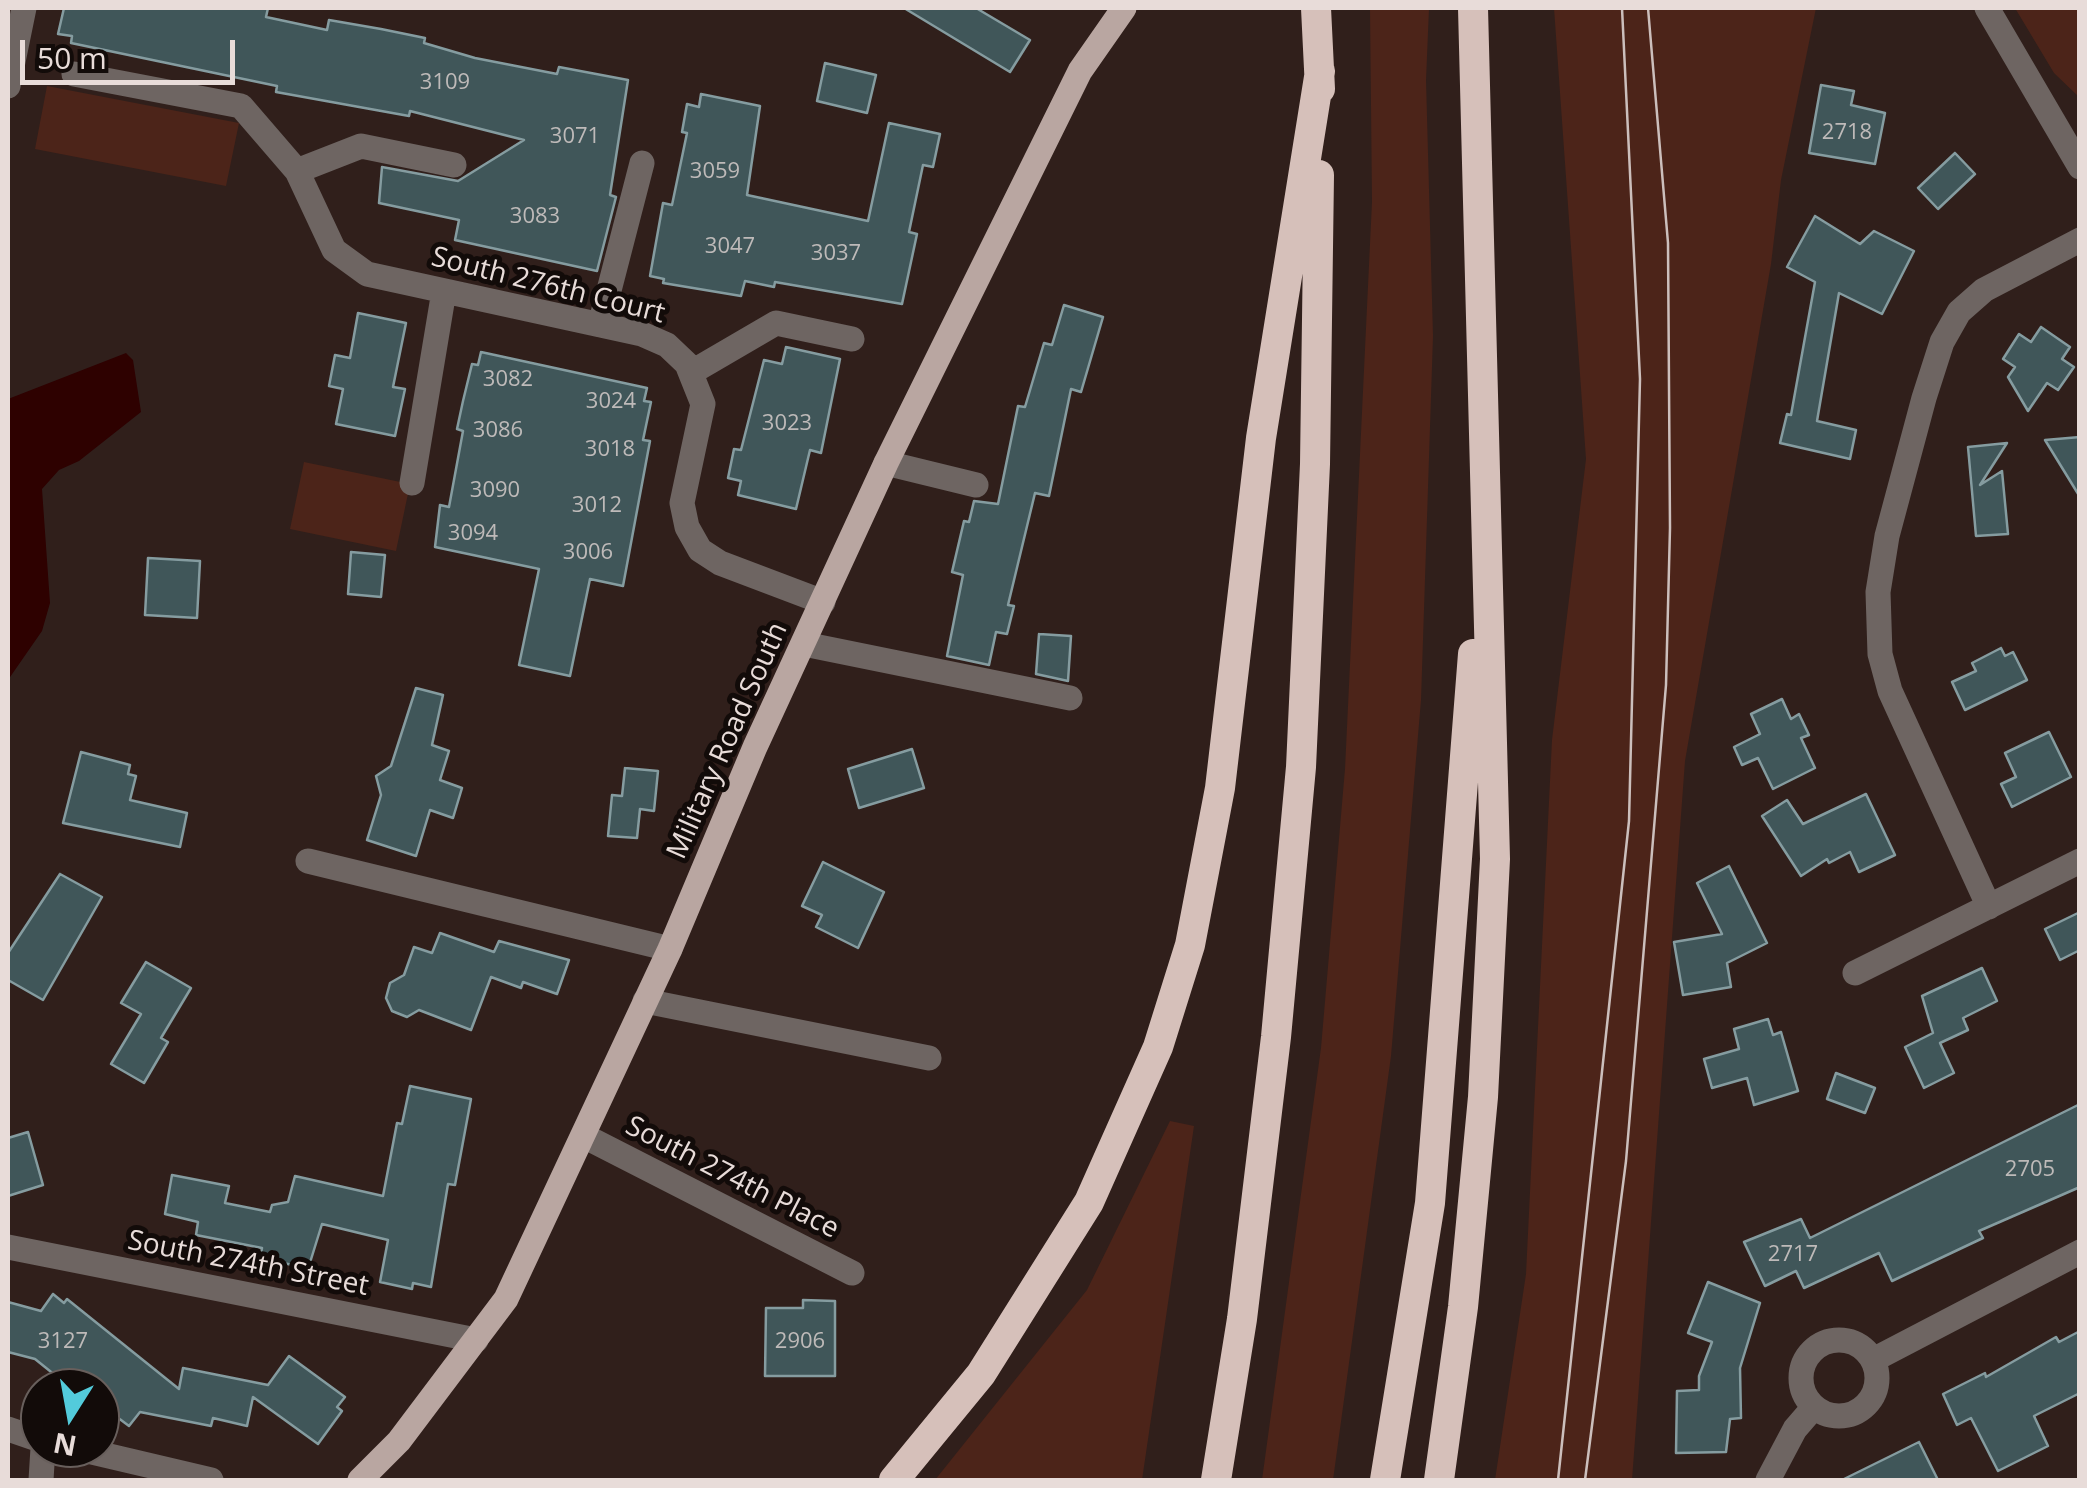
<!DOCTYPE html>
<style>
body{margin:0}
#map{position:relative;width:2087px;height:1488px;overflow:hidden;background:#301f1b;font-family:"Open Sans",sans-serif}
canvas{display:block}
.frame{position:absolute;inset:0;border:10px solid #e8dcd9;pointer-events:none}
.north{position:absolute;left:20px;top:1368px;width:100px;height:100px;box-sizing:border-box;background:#120b09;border:2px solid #685f5c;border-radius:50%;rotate:191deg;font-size:28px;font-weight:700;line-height:40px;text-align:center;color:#e8dcd9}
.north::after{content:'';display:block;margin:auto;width:35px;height:45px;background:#53cbdb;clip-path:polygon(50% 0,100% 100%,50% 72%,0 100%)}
.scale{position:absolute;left:20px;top:40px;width:215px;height:45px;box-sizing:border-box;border:5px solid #e8dcd9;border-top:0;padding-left:12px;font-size:30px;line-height:35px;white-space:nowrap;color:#e8dcd9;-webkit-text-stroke:8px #120b09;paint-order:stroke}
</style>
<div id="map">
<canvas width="2087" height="1488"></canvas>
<div class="frame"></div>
<div class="north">N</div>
<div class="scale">50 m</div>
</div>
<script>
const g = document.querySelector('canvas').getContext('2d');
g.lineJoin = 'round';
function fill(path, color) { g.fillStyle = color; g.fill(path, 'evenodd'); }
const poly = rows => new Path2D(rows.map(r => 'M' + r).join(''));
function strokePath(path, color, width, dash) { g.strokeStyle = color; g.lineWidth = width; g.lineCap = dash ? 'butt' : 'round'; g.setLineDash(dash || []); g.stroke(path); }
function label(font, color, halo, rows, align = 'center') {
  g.font = font + ' "Open Sans",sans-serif'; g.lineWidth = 10; g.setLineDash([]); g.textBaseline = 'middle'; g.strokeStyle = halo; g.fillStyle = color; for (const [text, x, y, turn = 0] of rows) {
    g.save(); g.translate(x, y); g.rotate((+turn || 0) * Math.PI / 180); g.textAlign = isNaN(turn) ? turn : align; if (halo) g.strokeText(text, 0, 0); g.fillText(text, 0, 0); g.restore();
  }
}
const green = poly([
 [1370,8,1429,8,1426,80,1433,336,1421,700,1391,1056,1333,1480,1262,1480,1321,1048,1345,769,1372,202],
 [1554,8,1816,8,1781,180,1771,264,1685,761,1632,1480,1495,1480,1526,1274,1552,740,1586,459],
 [2015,8,2079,8,2079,97,2054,73],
 [47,86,239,123,226,186,35,149],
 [304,462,410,484,396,551,290,529],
 [1170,1121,1194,1126,1142,1480,935,1480,1087,1290]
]);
const water = poly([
 [126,353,133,360,141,412,79,461,59,470,42,489,50,603,42,631,8,680,8,399]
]);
const building = poly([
 [64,8,268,8,266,17,327,30,329,20,381,29,425,38,424,43,475,58,557,74,559,67,628,80,610,195,616,197,597,271,455,240,459,220,379,203,382,167,458,181,524,140,410,111,409,116,276,92,277,86,71,43,72,36,58,34,64,8],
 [904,8,976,8,1030,40,1010,72,904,8],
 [825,63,876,75,867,113,817,101,825,63],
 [1821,85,1854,91,1851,105,1885,113,1875,164,1809,153,1821,85],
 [701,94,760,106,747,195,868,221,889,123,940,134,933,167,923,165,909,232,917,234,902,304,775,282,774,287,745,281,741,296,663,283,664,279,650,276,663,203,672,205,687,133,682,132,687,104,699,107,701,94],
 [1955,153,1975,174,1938,209,1918,188,1955,153],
 [1815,216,1860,244,1874,231,1914,251,1882,314,1839,293,1817,421,1856,430,1850,459,1780,443,1787,414,1791,415,1815,282,1787,267,1815,216],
 [1064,305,1103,317,1081,392,1071,389,1049,496,1035,493,1008,605,1014,606,1007,634,996,632,989,665,947,656,963,575,952,572,964,521,969,522,974,501,998,504,1018,406,1025,407,1044,343,1052,345,1064,305],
 [358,313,406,323,393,387,405,389,395,436,336,424,343,389,329,386,335,355,350,358,358,313],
 [2041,327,2070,347,2062,359,2074,367,2058,390,2047,383,2028,411,2008,377,2015,367,2003,359,2019,334,2031,342,2041,327],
 [786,347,840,359,821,453,810,450,796,509,738,495,741,481,728,478,734,449,741,450,764,360,782,364,786,347],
 [481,352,647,388,644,401,651,402,643,440,650,441,623,586,590,579,570,676,519,665,539,569,435,547,440,505,449,507,463,431,457,429,463,401,472,364,478,365,481,352],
 [2080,437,2080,497,2045,440,2080,437],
 [2007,443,1980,485,2002,471,2008,534,1976,536,1968,447,2007,443],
 [351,552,385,555,381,597,348,594,351,552],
 [148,558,200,561,197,618,145,615,148,558],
 [1039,634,1071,636,1068,681,1036,674,1039,634],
 [2001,648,2005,656,2013,652,2027,680,1965,710,1952,682,1976,671,1972,663,2001,648],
 [416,688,443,695,432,745,449,751,440,780,462,788,453,818,430,810,416,856,367,840,381,795,376,776,391,766,416,688],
 [1782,699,1791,719,1799,714,1809,735,1801,738,1815,768,1773,789,1758,758,1742,765,1734,747,1760,734,1751,714,1782,699],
 [2049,732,2071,777,2012,807,2001,784,2016,777,2005,753,2049,732],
 [912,749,924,788,859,808,848,769,912,749],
 [81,752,130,765,128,774,136,776,130,800,187,813,180,847,63,823,81,752],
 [625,768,658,771,654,811,640,809,637,838,608,836,612,795,622,796,625,768],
 [1866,794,1895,855,1859,872,1850,852,1829,863,1827,859,1801,876,1762,816,1787,800,1803,824,1866,794],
 [823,862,884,892,858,948,816,927,822,915,802,906,823,862],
 [1729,866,1767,943,1727,963,1731,987,1683,995,1674,942,1722,934,1697,883,1729,866],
 [60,874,102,897,43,1000,8,980,8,953,60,874],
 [2080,912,2080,950,2060,960,2045,929,2080,912],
 [440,933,494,952,499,941,569,960,557,994,523,982,521,988,491,977,471,1030,419,1010,407,1017,392,1011,386,998,390,983,404,975,414,947,432,953,440,933],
 [146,962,191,988,161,1038,168,1042,144,1083,111,1064,141,1014,121,1003,146,962],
 [1982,968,1997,1001,1963,1018,1968,1030,1940,1043,1954,1073,1924,1088,1905,1047,1933,1033,1922,996,1982,968],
 [1768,1019,1773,1035,1781,1032,1798,1091,1754,1105,1747,1078,1712,1088,1704,1059,1739,1049,1734,1029,1768,1019],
 [1836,1073,1875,1088,1865,1113,1827,1099,1836,1073],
 [410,1086,471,1099,455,1185,448,1184,431,1287,413,1283,412,1289,380,1282,388,1240,322,1224,308,1269,260,1257,262,1248,196,1235,198,1222,165,1214,172,1175,229,1186,225,1203,270,1212,272,1205,288,1202,295,1176,383,1196,397,1123,402,1124,410,1086],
 [2080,1104,2080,1187,1979,1231,1983,1238,1892,1281,1879,1253,1804,1288,1796,1271,1765,1286,1744,1242,1801,1219,1810,1238,2080,1104],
 [28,1132,43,1185,8,1196,8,1138,28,1132],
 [1708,1282,1760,1303,1740,1368,1741,1418,1730,1419,1726,1452,1676,1453,1677,1391,1699,1390,1699,1376,1712,1342,1688,1333,1708,1282],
 [53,1294,64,1303,67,1299,179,1389,183,1368,268,1385,289,1356,345,1397,337,1407,342,1411,318,1444,253,1397,247,1426,213,1418,211,1426,140,1412,129,1426,113,1414,100,1430,100,1388,71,1388,35,1359,8,1352,8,1302,41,1311,53,1294],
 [803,1300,835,1301,835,1376,765,1376,766,1308,803,1308,803,1300],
 [2080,1331,2080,1393,2034,1416,2048,1446,1998,1471,1971,1418,1957,1425,1943,1394,1985,1373,1986,1377,2056,1337,2059,1342,2080,1331],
 [1919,1442,1938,1480,1842,1480,1919,1442]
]);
const minor = poly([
 [1987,8,2080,167],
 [74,74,241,106,297,171,361,146,454,165],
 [8,86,24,8],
 [297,171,334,250,367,274,642,334,667,345,687,364,703,404,682,503,687,527,700,550,720,563,823,602],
 [600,325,642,163],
 [692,372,776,323,852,339],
 [886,463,976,485],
 [412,483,444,291],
 [804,644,1070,698],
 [308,861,670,949],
 [1989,907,1890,691,1880,654,1878,592,1887,536,1924,398,1942,342,1959,312,1984,290,2080,240],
 [1855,973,2080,861],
 [645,1001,929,1058],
 [584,1136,852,1273],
 [8,1247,476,1340],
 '1801 1378a38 38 0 1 1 76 0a38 38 0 1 1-76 0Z',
 [1873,1360,2080,1252],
 [8,1429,40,1440],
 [75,1448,211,1480],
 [41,1480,43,1448],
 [1768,1480,1795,1429,1814,1407]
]);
const major = poly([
 [360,1480,399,1441,506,1299,670,949,755,747,886,463,1080,71,1124,8]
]);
const highway = poly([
 [1316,8,1320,89],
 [894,1480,981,1374,1089,1202,1158,1047,1190,945,1220,788,1261,438,1320,71],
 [1216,1480,1242,1319,1276,1037,1301,767,1315,464,1319,175],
 [1385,1480,1430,1203,1473,654],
 [1439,1480,1463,1307,1483,1097,1495,859,1473,8]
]);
const tram = poly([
 [1558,1480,1629,821,1640,379,1622,8],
 [1585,1480,1626,1161,1666,685,1670,528,1668,243,1648,8]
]);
const numberNames = [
 ["3109",445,83],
 ["2718",1847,133],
 ["3071",575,137],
 ["3059",715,172],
 ["3083",535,217],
 ["3047",730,247],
 ["3037",836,254],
 ["3082",508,380],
 ["3024",611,402],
 ["3023",787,424],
 ["3086",498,431],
 ["3018",610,450],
 ["3090",495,491],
 ["3012",597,506],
 ["3094",473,534],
 ["3006",588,553],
 ["2705",2030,1170],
 ["2717",1793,1255],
 ["3127",63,1342],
 ["2906",800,1342]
];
const streetNames = [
 ["South 276th Court",548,286,14],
 ["Military Road South",728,741,-66],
 ["South 274th Place",732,1178,27],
 ["South 274th Street",248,1264,11]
];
fill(green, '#4c2419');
fill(water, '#2e0100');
fill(building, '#405659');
strokePath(building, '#859ca0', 2.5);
strokePath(minor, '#6e6562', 25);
strokePath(major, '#b9a6a1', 25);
strokePath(highway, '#d6c0ba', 30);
strokePath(tram, '#ccbfbc', 2.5);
label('22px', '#bebab9', null, numberNames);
label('28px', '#e8dcd9', '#120b09', streetNames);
</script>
